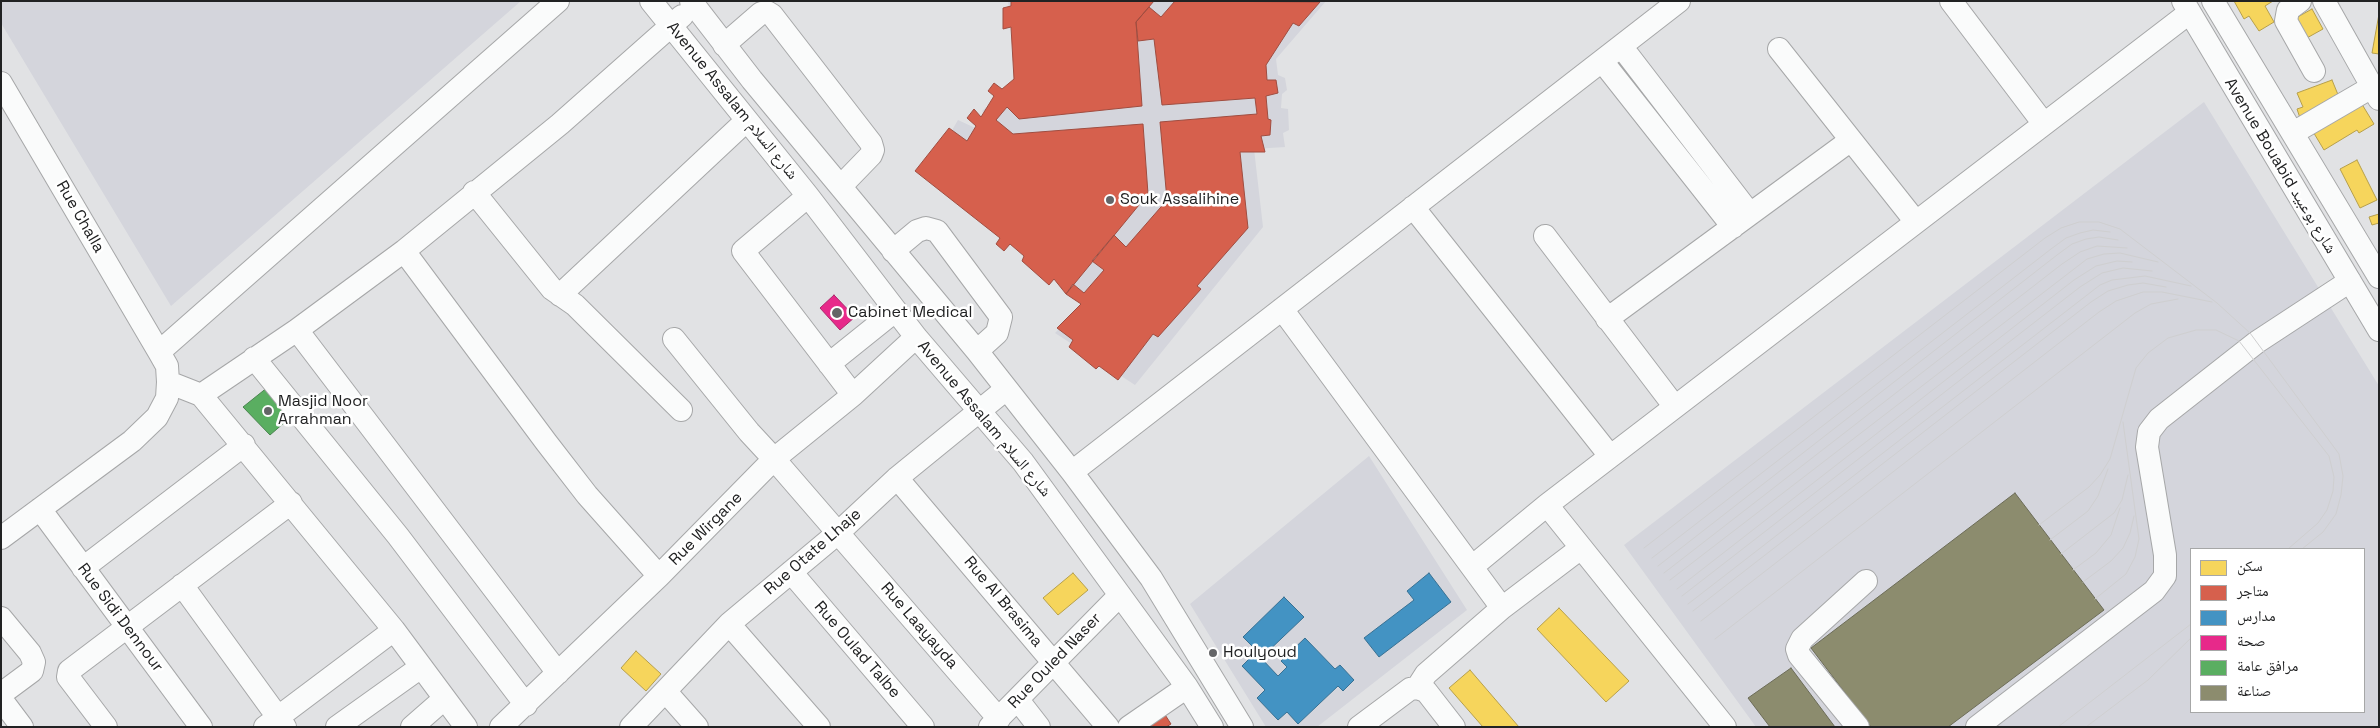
<!DOCTYPE html>
<meta charset="utf-8">
<style>
body{margin:0}
#map{position:relative;width:2380px;height:728px;overflow:hidden;background:#e1e2e4;font-family:"Space Grotesk","Noto Naskh Arabic",sans-serif}
canvas{display:block}
.frame{position:absolute;inset:0;border:2px solid #212223;pointer-events:none}
.legend{position:absolute;left:2190px;top:548px;width:175px;height:165px;box-sizing:border-box;background:#fff;border:1px solid #a6a7a7;margin:0;padding:6px 9px;list-style:none;font-size:15px;color:#212223}
.legend li{display:flex;align-items:center;gap:10px;height:25px}
.legend b{width:25px;border:1px solid #a6a7a7}
</style>
<div id="map">
<canvas width="2380" height="728"></canvas>
<div class="frame"></div>
<ul class="legend">
<li><b style="height:14px;background:#f6d55c"></b>سكن</li>
<li><b style="height:14px;background:#d6604d"></b>متاجر</li>
<li><b style="height:14px;background:#4393c3"></b>مدارس</li>
<li><b style="height:14px;background:#e7298a"></b>صحة</li>
<li><b style="height:14px;background:#5aae61"></b>مرافق عامة</li>
<li><b style="height:14px;background:#8c8c6e"></b>صناعة</li>
</ul>
</div>
<script>
const g = document.querySelector('canvas').getContext('2d');
g.lineJoin = 'round';
function fill(path, color) { g.fillStyle = color; g.fill(path, 'evenodd'); }
const poly = rows => new Path2D(rows.map(r => 'M' + r).join(''));
function strokePath(path, color, width, dash) { g.strokeStyle = color; g.lineWidth = width; g.lineCap = dash ? 'butt' : 'round'; g.setLineDash(dash || []); g.stroke(path); }
function label(font, color, halo, rows, align = 'center') {
  g.font = font + ' "Space Grotesk","Noto Naskh Arabic",sans-serif'; g.lineWidth = 5; g.setLineDash([]); g.textBaseline = 'middle'; g.strokeStyle = halo; g.fillStyle = color; for (const [text, x, y, turn = 0] of rows) {
    g.save(); g.translate(x, y); g.rotate((+turn || 0) * Math.PI / 180); g.textAlign = isNaN(turn) ? turn : align; if (halo) g.strokeText(text, 0, 0); g.fillText(text, 0, 0); g.restore();
  }
}
const built = poly([
 [1,1,521,1,171,306,1,23],
 [1008,1,1326,1,1276,59,1278,75,1285,78,1287,90,1282,94,1281,108,1288,109,1289,130,1283,133,1285,147,1254,149,1263,227,1135,385,1055,333,1088,300,927,173,958,120,986,133,993,123,982,111,1017,81],
 [2204,102,2379,386,2379,727,1756,727,1624,545],
 [2191,549,2364,549,2364,712,2191,712],
 [1369,456,1467,610,1317,727,1266,727,1190,604]
]);
const homes = poly([
 [2234,1,2273,1,2265,6,2274,22,2259,31,2249,16,2244,19,2234,1],
 [2312,9,2323,29,2305,39,2294,19,2312,9],
 [2379,14,2379,54,2372,53,2379,14],
 [2332,80,2341,102,2300,118,2297,109,2303,107,2297,93,2332,80],
 [2360,101,2374,124,2359,133,2357,130,2324,150,2312,130,2360,101],
 [2357,160,2377,200,2360,208,2340,169,2357,160],
 [2379,214,2379,223,2372,225,2369,217,2379,214],
 [1073,573,1088,590,1058,615,1043,598,1073,573],
 [1559,608,1629,681,1606,702,1537,629,1559,608],
 [636,651,661,674,646,691,621,668,636,651],
 [1470,670,1519,727,1483,727,1449,688,1470,670]
]);
const shops = poly([
 [1011,1,1154,1,1136,22,1142,106,1019,119,1007,107,996,120,1013,134,1143,124,1148,194,1066,294,1054,279,1049,285,1022,261,1024,256,1010,244,1004,251,996,244,1000,238,915,171,949,128,967,141,976,126,967,118,974,109,981,117,994,96,988,91,994,83,1002,89,1014,79,1011,27,1003,29,1003,8,1011,6,1011,1],
 [1175,1,1320,2,1299,26,1293,23,1266,65,1267,80,1276,80,1278,93,1266,96,1268,119,1271,120,1270,135,1261,136,1265,152,1240,152,1248,228,1197,286,1201,289,1158,337,1153,334,1118,380,1099,366,1096,369,1069,347,1073,340,1057,328,1081,304,1066,294,1073,284,1084,293,1104,270,1092,261,1114,235,1126,247,1167,200,1160,122,1257,114,1255,98,1162,105,1154,39,1138,41,1136,22,1149,7,1161,17,1175,1],
 [1160,707,1171,724,1166,727,1140,727,1160,707]
]);
const schools = poly([
 [1429,573,1451,602,1379,657,1364,638,1414,600,1407,591,1429,573],
 [1284,597,1304,617,1261,658,1278,676,1287,667,1281,661,1305,638,1335,669,1340,665,1354,680,1343,691,1338,686,1298,724,1287,712,1278,720,1257,698,1265,690,1242,666,1257,651,1243,637,1284,597]
]);
const health = poly([
 [834,295,855,317,840,330,820,308,834,295]
]);
const public = poly([
 [268,387,292,416,270,435,243,407,268,387]
]);
const industry = poly([
 [2015,493,2104,610,1948,727,1871,727,1811,648,2015,493],
 [1791,668,1835,727,1770,727,1748,698,1791,668]
]);
const minor = poly([
 [651,1,808,196,916,337,1023,462,1187,687,1212,727],
 [691,1,752,80,977,351,1072,472,1151,578,1242,727],
 [1951,1,2044,124],
 [2183,1,2379,330],
 [2213,1,2379,277],
 [2300,1,2288,10,2286,21,2314,71],
 [2324,1,2379,99],
 [724,45,761,13,767,12,772,15,871,143,873,150,871,155,841,186],
 [1621,46,1750,214],
 [1779,49,1916,222],
 [1602,61,1733,227],
 [1,83,159,352,167,366,168,382,167,398,157,417,132,441,1,538],
 [2293,133,2372,87],
 [474,192,552,289,575,305,681,410],
 [808,196,743,251,853,395],
 [1413,207,1610,456],
 [1545,236,1675,407],
 [404,251,546,442,587,495,659,576],
 [893,251,917,231,926,228,937,231,1001,317,997,333,977,351],
 [560,295,746,121],
 [1282,309,1502,608,1581,548],
 [1607,319,1851,140],
 [297,330,558,673],
 [674,339,749,432,774,459,999,719],
 [159,352,558,1],
 [254,358,398,536,526,705],
 [829,364,895,311],
 [168,382,201,395,394,630,466,727],
 [201,395,297,330,404,251,560,124,682,16],
 [1072,472,1679,1],
 [897,478,1108,727],
 [1547,505,1725,727],
 [40,509,201,727],
 [1473,566,1547,505,2189,13],
 [83,568,244,445],
 [791,572,923,727],
 [182,585,285,727],
 [1,618,30,653,34,662,32,671,1,694],
 [729,624,819,727],
 [1417,688,1426,674,1502,608],
 [666,692,697,727],
 [1,699,22,727],
 [1018,700,1039,727],
 [106,727,68,677,69,671,291,503],
 [265,727,394,630],
 [337,727,421,667],
 [412,727,444,699],
 [501,727,659,576,774,459,853,395,916,337],
 [631,727,729,624,839,532,897,478,1005,390],
 [990,727,1120,595],
 [1129,727,1187,687],
 [1359,727,1410,689,1417,688,1426,691,1454,727],
 [1858,727,1799,655,1797,649,1802,639,1866,581],
 [1977,727,2154,591,2165,576,2165,555,2147,447,2149,432,2159,419,2257,342,2350,281]
]);
const tram = poly([
 [2039,525,2089,487,2100,475,2110,459,2136,368,2148,353,2168,338,2196,330,2216,330,2239,341,2329,456,2334,477,2333,491,2327,510,2318,523,2288,549],
 [2050,540,2088,511,2098,496,2108,469],
 [1644,548,2045,238,2061,228,2079,222,2099,222,2120,229,2217,303,2250,333,2339,454,2343,476,2341,495,2336,514,2323,532,2302,549],
 [2061,554,2114,513,2122,500,2128,475],
 [1652,558,2051,249,2066,238,2080,233,2093,230,2110,232],
 [1658,566,2057,255,2072,244,2086,239,2099,237,2118,240],
 [2073,570,2096,553,2111,535,2120,508],
 [1664,573,2062,264,2080,252,2097,246,2127,248],
 [1670,580,2087,259,2104,254,2120,253,2158,262],
 [2083,582,2111,561,2123,548,2130,533,2134,516],
 [1677,589,2074,280,2096,266,2117,261,2132,262],
 [1682,596,2080,287,2102,273,2123,268,2152,271],
 [2095,599,2126,574,2135,557,2139,539,2123,422],
 [1688,604,2100,285,2112,280,2145,276,2191,286],
 [1693,611,2091,302,2108,291,2128,285,2143,283,2166,287],
 [1701,621,2099,312,2116,301,2143,292,2162,292,2212,302],
 [1715,639,2135,313,2151,304,2178,299],
 [2058,727,2191,624],
 [2086,727,2148,680,2191,638]
]);
const markers = [
 [1110,200,5,"#646567"],
 [837,313,6,"#646567"],
 [268,411,5,"#646567"],
 [1213,653,5,"#646567"]
];
const streetNames = [
 ["Avenue Assalam شارع السلام",732,101,51],
 ["Avenue Bouabid شارع بوعبيد",2280,166,59],
 ["Rue Challa",80,217,60],
 ["Avenue Assalam شارع السلام",984,419,50],
 ["Rue Wirgane",706,529,-45],
 ["Rue Otate Lhaje",813,552,-41],
 ["Rue Al Brasima",1003,602,50],
 ["Rue Sidi Dennour",120,618,53],
 ["Rue Laayayda",919,626,49],
 ["Rue Oulad Talbe",857,650,49],
 ["Rue Ouled Naser",1055,661,-46]
];
const poiNames = [
 ["Souk Assalihine",1120,200],
 ["Cabinet Medical",848,313],
 ["Masjid Noor",278,402],
 ["Arrahman",278,420],
 ["Houlyoud",1223,653]
];
fill(built, '#d4d5dc');
fill(homes, '#f6d55c');
strokePath(homes, '#b69f4b', 1);
fill(shops, '#d6604d');
strokePath(shops, '#a04d40', 1);
fill(schools, '#4393c3');
strokePath(schools, '#397193', 1);
fill(health, '#e7298a');
strokePath(health, '#ac276b', 1);
fill(public, '#5aae61');
strokePath(public, '#49844e', 1);
fill(industry, '#8c8c6e');
strokePath(industry, '#6c6c58', 1);
strokePath(minor, '#a6a7a8', 24);
strokePath(minor, '#fafbfb', 22);
strokePath(tram, '#cfcfd0', 1);
for (const [x, y, r, color] of markers) { const dot = new Path2D(); dot.arc(x, y, r, 0, 2 * Math.PI); g.fillStyle = color; g.fill(dot); strokePath(dot, '#fff', 2); }
label('16px', '#212223', '#fff', streetNames);
label('16px', '#212223', '#fff', poiNames, 'left');
</script>
